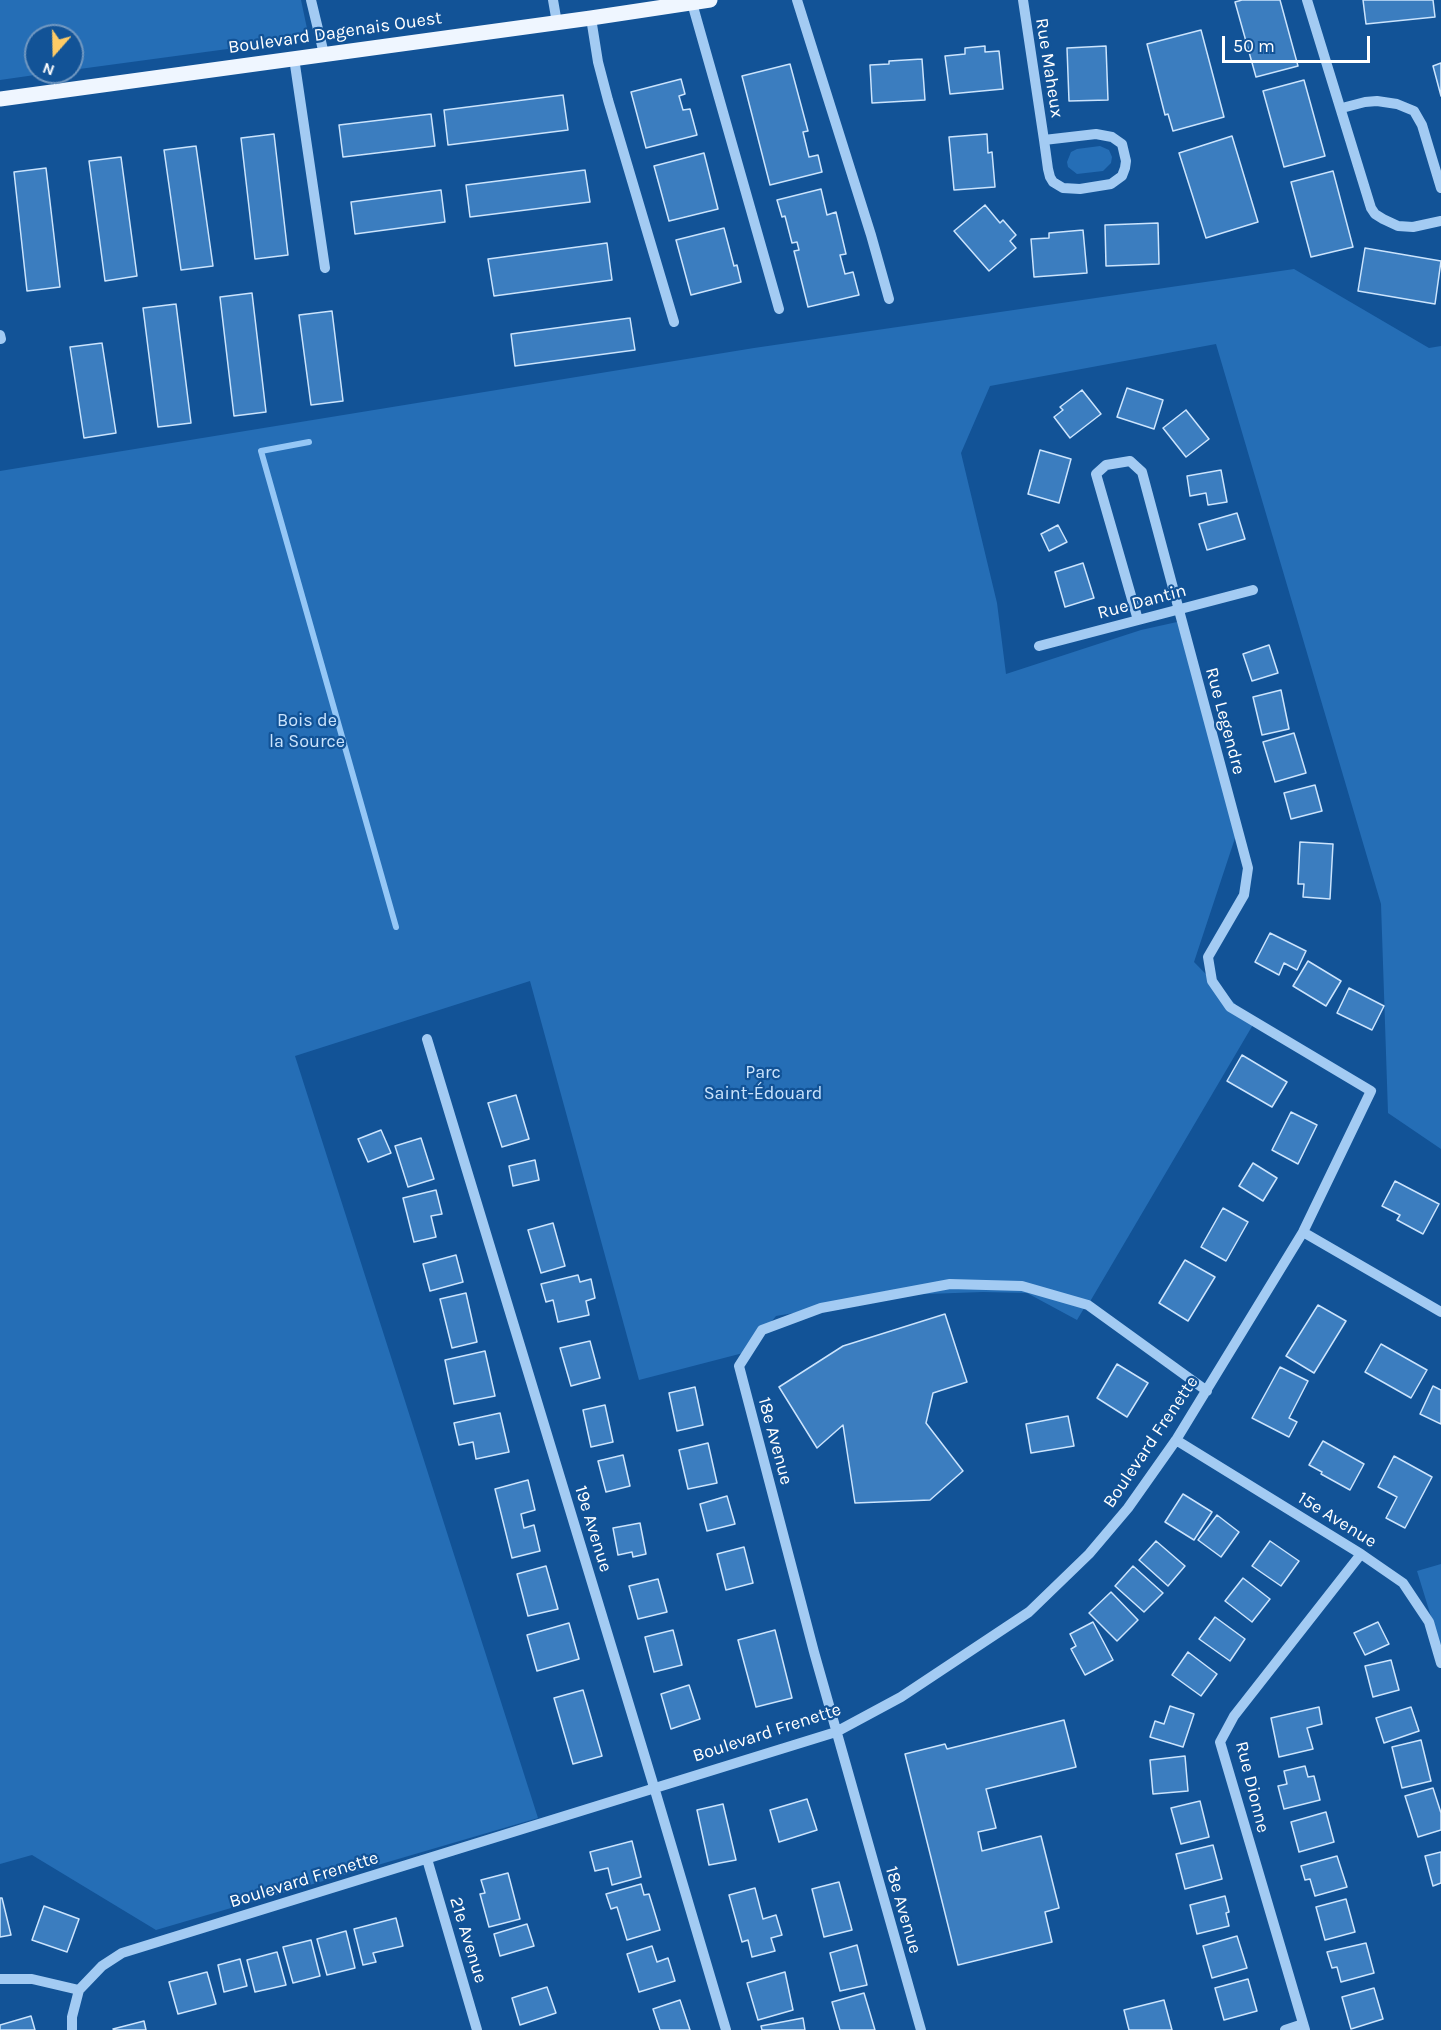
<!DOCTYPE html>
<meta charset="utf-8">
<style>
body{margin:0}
#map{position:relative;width:1441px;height:2030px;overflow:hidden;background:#125397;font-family:Karla,sans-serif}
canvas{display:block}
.north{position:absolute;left:24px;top:24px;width:60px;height:60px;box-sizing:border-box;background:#125397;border:2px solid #7198c1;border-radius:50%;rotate:200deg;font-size:16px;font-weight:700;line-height:24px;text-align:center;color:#fff}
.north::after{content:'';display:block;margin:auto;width:21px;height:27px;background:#ffcb65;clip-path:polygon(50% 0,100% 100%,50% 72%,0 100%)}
.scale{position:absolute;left:1222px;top:36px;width:148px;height:27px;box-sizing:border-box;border:3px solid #fff;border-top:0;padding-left:8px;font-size:18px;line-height:21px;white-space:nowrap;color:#fff;-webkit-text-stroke:4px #125397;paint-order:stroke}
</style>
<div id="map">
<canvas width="1441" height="2030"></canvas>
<div class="north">N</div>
<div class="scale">50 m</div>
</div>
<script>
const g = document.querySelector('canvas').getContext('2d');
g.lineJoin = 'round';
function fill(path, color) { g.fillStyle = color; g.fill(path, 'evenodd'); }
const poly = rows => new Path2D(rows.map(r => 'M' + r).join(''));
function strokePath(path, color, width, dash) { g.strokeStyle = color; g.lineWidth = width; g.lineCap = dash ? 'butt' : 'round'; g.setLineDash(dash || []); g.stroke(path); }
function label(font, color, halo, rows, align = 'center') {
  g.font = font + ' Karla,sans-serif'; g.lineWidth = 4.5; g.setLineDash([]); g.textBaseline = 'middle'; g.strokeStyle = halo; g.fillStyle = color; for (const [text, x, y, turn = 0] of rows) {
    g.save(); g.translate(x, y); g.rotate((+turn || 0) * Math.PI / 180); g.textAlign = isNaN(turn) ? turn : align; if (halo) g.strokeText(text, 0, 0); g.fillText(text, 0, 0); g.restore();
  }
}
const green = poly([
 [0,0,301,0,309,38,72,70,72,36,36,36,36,72,56,72,0,80],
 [1100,146,1109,150,1112,157,1111,163,1103,171,1077,174,1068,167,1067,162,1071,152,1077,149],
 [1294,269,1429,348,1441,346,1441,1149,1388,1113,1381,904,1216,344,990,386,961,453,997,603,1006,674,1141,630,1177,622,1238,829,1194,962,1254,1023,1088,1305,1086,1305,1077,1320,1027,1293,983,1292,898,1295,776,1316,747,1352,639,1380,530,981,295,1056,538,1818,156,1930,32,1855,0,1864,0,471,754,348],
 [1441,1564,1441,1649,1417,1571]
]);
const stream = poly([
 [309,442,261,451,396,927]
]);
const building = poly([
 [1242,0,1280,0,1298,66,1256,77,1235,2,1242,0],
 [1363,0,1433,0,1435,17,1366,24,1363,0],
 [1201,30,1224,117,1173,131,1168,114,1165,115,1147,44,1201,30],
 [985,46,985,52,999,51,1003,89,950,94,945,56,965,54,965,48,985,46],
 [1106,46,1108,100,1069,101,1067,48,1106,46],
 [922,59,925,100,872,103,870,65,889,64,889,61,922,59],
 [1441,63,1441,96,1433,66,1441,63],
 [790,64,808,131,803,132,809,157,818,155,822,172,770,185,742,76,790,64],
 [681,79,685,94,679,96,683,110,690,109,697,135,646,148,631,92,681,79],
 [1304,80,1325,156,1284,167,1263,91,1304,80],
 [563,95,568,130,448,145,444,110,563,95],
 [431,114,435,146,343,157,339,125,431,114],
 [274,134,288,255,255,259,241,138,274,134],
 [987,134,988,153,992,152,995,187,954,190,949,137,987,134],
 [1232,136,1258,222,1206,238,1179,153,1232,136],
 [196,146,213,266,181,270,164,150,196,146],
 [704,153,718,209,669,221,654,166,704,153],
 [121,157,137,276,105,281,89,161,121,157],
 [46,168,60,287,27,291,14,172,46,168],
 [585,170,590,202,470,217,466,185,585,170],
 [1333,171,1353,247,1311,257,1291,182,1333,171],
 [821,189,827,215,836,212,846,254,840,255,845,274,853,272,859,295,808,307,794,251,799,250,797,242,792,243,785,216,782,217,777,200,821,189],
 [441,190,445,222,355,234,351,202,441,190],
 [985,205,1000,223,1003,220,1016,235,1010,241,1016,248,989,271,954,231,985,205],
 [1158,223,1159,264,1106,266,1105,225,1158,223],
 [724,228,734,266,737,265,741,282,691,295,676,240,724,228],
 [1083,230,1087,273,1034,277,1031,239,1049,238,1049,233,1083,230],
 [607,243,612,280,494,296,488,259,607,243],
 [1365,248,1441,261,1435,304,1358,291,1365,248],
 [252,293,266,412,234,416,220,297,252,293],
 [176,304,191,423,158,427,143,308,176,304],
 [332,311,343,401,311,405,299,315,332,311],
 [630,318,635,350,515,366,511,334,630,318],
 [102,343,116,433,84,438,70,347,102,343],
 [1127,388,1163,400,1154,429,1117,417,1127,388],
 [1082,390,1101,414,1070,438,1054,417,1063,410,1060,407,1082,390],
 [1186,410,1209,439,1186,457,1163,428,1186,410],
 [1040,450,1071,459,1059,503,1028,494,1040,450],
 [1221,470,1227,502,1208,505,1206,493,1190,496,1187,476,1221,470],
 [1237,513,1245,539,1207,550,1199,524,1237,513],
 [1058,525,1067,542,1049,551,1041,534,1058,525],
 [1083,563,1094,598,1065,607,1055,572,1083,563],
 [1269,645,1278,673,1252,681,1243,654,1269,645],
 [1281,690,1289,729,1262,735,1253,697,1281,690],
 [1294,733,1306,773,1275,782,1263,742,1294,733],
 [1315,785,1322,811,1291,819,1284,793,1315,785],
 [1300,842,1333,844,1330,899,1303,897,1304,884,1298,884,1300,842],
 [1270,933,1306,951,1297,970,1284,963,1279,975,1255,962,1270,933],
 [1308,961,1341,981,1326,1006,1293,986,1308,961],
 [1349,988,1384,1006,1372,1030,1337,1013,1349,988],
 [1242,1055,1287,1082,1272,1107,1227,1081,1242,1055],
 [516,1095,529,1139,502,1147,488,1103,516,1095],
 [1291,1112,1317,1125,1298,1164,1272,1150,1291,1112],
 [381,1130,391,1153,368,1162,358,1139,381,1130],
 [421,1138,434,1179,408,1187,395,1146,421,1138],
 [535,1160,539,1180,513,1186,509,1166,535,1160],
 [1253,1163,1277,1178,1263,1201,1239,1186,1253,1163],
 [1395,1181,1439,1204,1423,1234,1397,1220,1400,1215,1382,1206,1395,1181],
 [436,1190,442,1214,431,1216,436,1237,414,1242,403,1198,436,1190],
 [1223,1208,1248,1222,1226,1261,1201,1247,1223,1208],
 [553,1223,565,1266,541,1273,528,1230,553,1223],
 [456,1255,463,1282,430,1291,423,1264,456,1255],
 [1185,1260,1215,1277,1188,1321,1159,1303,1185,1260],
 [578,1275,580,1282,591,1279,595,1298,586,1301,589,1315,558,1322,553,1300,546,1302,541,1284,578,1275],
 [466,1293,477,1342,452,1348,440,1299,466,1293],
 [1318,1305,1346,1321,1314,1373,1286,1356,1318,1305],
 [945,1314,967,1382,933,1393,926,1423,963,1471,930,1500,855,1503,843,1425,817,1448,779,1387,843,1346,945,1314],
 [590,1341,600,1378,571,1386,560,1348,590,1341],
 [1381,1344,1427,1370,1411,1398,1365,1372,1381,1344],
 [485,1351,495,1396,454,1404,445,1360,485,1351],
 [1117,1364,1148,1383,1127,1417,1097,1398,1117,1364],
 [1280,1367,1308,1381,1289,1418,1297,1422,1289,1437,1252,1418,1280,1367],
 [1433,1386,1441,1390,1441,1424,1420,1414,1433,1386],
 [695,1387,703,1425,677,1431,669,1393,695,1387],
 [605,1405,613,1442,591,1447,583,1410,605,1405],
 [500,1413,509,1452,476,1459,473,1442,459,1445,454,1423,500,1413],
 [1068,1416,1074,1446,1031,1453,1026,1424,1068,1416],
 [1323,1441,1364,1464,1350,1490,1321,1474,1322,1472,1309,1465,1323,1441],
 [708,1443,717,1483,688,1489,679,1450,708,1443],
 [623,1455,630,1486,606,1492,598,1461,623,1455],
 [1394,1456,1432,1477,1405,1528,1386,1518,1397,1497,1378,1487,1394,1456],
 [528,1480,535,1510,521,1514,524,1528,534,1525,540,1551,512,1558,495,1489,528,1480],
 [1183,1494,1212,1512,1194,1540,1165,1522,1183,1494],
 [727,1496,735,1524,707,1531,700,1504,727,1496],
 [1217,1515,1239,1532,1221,1557,1198,1540,1217,1515],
 [640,1523,646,1554,633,1557,632,1552,618,1555,613,1528,640,1523],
 [1156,1541,1185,1566,1168,1586,1139,1560,1156,1541],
 [1270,1541,1299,1561,1281,1586,1252,1566,1270,1541],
 [744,1547,753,1583,726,1590,717,1554,744,1547],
 [546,1566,558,1609,528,1616,517,1574,546,1566],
 [1133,1566,1163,1593,1144,1612,1115,1586,1133,1566],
 [1243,1578,1270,1599,1252,1622,1225,1601,1243,1578],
 [658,1579,667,1612,638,1619,629,1586,658,1579],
 [1111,1592,1138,1620,1117,1641,1089,1613,1111,1592],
 [1215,1617,1245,1639,1230,1661,1199,1639,1215,1617],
 [1093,1622,1113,1660,1085,1675,1071,1649,1076,1646,1070,1634,1093,1622],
 [1378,1622,1389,1644,1365,1655,1354,1633,1378,1622],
 [569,1623,579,1659,537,1671,527,1635,569,1623],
 [673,1630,682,1665,654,1672,645,1637,673,1630],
 [775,1630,792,1698,756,1707,738,1640,775,1630],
 [1188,1652,1217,1674,1201,1696,1172,1675,1188,1652],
 [1391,1660,1399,1690,1373,1697,1365,1666,1391,1660],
 [689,1685,700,1719,671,1729,661,1694,689,1685],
 [583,1690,602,1756,573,1764,554,1698,583,1690],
 [1170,1706,1194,1714,1183,1747,1150,1737,1155,1721,1164,1724,1170,1706],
 [1319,1707,1322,1724,1307,1728,1313,1749,1279,1757,1271,1718,1319,1707],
 [1411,1707,1419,1731,1384,1743,1376,1718,1411,1707],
 [1064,1720,1076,1767,986,1789,996,1828,978,1832,982,1851,1041,1836,1059,1908,1045,1912,1052,1942,958,1965,905,1754,945,1744,947,1749,1064,1720],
 [1421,1740,1431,1781,1402,1788,1392,1747,1421,1740],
 [1185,1756,1188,1791,1153,1794,1150,1760,1185,1756],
 [1305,1766,1308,1777,1314,1776,1320,1800,1284,1809,1278,1786,1287,1784,1284,1771,1305,1766],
 [1433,1788,1441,1813,1441,1830,1418,1837,1405,1796,1433,1788],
 [807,1799,817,1830,779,1842,770,1810,807,1799],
 [1200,1801,1209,1837,1181,1844,1171,1808,1200,1801],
 [723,1804,736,1860,709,1865,697,1810,723,1804],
 [1326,1812,1334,1842,1299,1852,1291,1822,1326,1812],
 [632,1841,641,1877,612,1885,608,1868,595,1871,590,1852,632,1841],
 [1213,1845,1222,1879,1185,1889,1176,1854,1213,1845],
 [1441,1852,1441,1883,1433,1886,1425,1856,1441,1852],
 [1337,1856,1347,1887,1315,1896,1310,1879,1305,1880,1301,1866,1337,1856],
 [508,1873,520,1919,489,1927,480,1894,485,1893,481,1880,508,1873],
 [839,1882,852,1930,824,1937,812,1889,839,1882],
 [641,1884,644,1895,649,1894,660,1930,627,1940,617,1907,611,1909,606,1894,641,1884],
 [755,1888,763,1919,776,1915,782,1935,771,1938,775,1951,752,1957,748,1940,742,1942,729,1895,755,1888],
 [1225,1896,1229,1912,1226,1913,1229,1926,1197,1934,1190,1905,1225,1896],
 [0,1898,2,1898,11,1935,0,1937,0,1898],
 [1346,1899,1355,1932,1325,1940,1316,1907,1346,1899],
 [44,1906,79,1919,67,1952,32,1940,44,1906],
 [396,1918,403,1946,373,1953,376,1962,363,1965,354,1929,396,1918],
 [527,1924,534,1946,500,1956,494,1934,527,1924],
 [346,1931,355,1968,327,1975,317,1939,346,1931],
 [1237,1936,1247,1968,1212,1978,1203,1946,1237,1936],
 [311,1940,320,1976,293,1983,283,1947,311,1940],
 [1366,1943,1374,1973,1341,1982,1337,1967,1332,1968,1327,1952,1366,1943],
 [857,1945,867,1985,840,1991,830,1953,857,1945],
 [652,1946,657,1962,668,1958,675,1981,639,1992,627,1954,652,1946],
 [277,1952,286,1985,255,1992,247,1960,277,1952],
 [240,1959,247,1986,224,1992,218,1965,240,1959],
 [207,1972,216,2004,178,2014,169,1982,207,1972],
 [785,1972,793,2010,758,2020,747,1983,785,1972],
 [1248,1979,1257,2011,1224,2020,1215,1988,1248,1979],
 [547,1987,556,2013,520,2025,512,1998,547,1987],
 [1374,1988,1383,2019,1351,2029,1342,1997,1374,1988],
 [864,1993,875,2030,840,2030,832,2002,864,1993],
 [680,2000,690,2030,660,2030,653,2009,680,2000],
 [1164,2000,1172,2030,1129,2030,1124,2010,1164,2000],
 [31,2016,35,2030,0,2030,0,2025,31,2016],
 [803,2018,805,2030,762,2030,761,2026,803,2018],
 [144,2021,146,2030,114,2030,113,2029,144,2021]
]);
const minor = poly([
 [311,0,324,54],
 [553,0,557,23],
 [797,0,871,235,889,299],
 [1023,0,1044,140,1048,169,1050,177,1053,182,1063,188,1080,189,1111,184,1122,176,1125,168,1126,161,1122,144,1112,137,1096,134,1044,140],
 [1307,0,1371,208,1375,214,1383,219,1398,226,1413,227,1441,221],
 [692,3,779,309],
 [591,18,598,62,608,100,674,322],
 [294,58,325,268],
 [1342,108,1365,102,1377,101,1397,104,1414,111,1422,125,1441,188],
 [0,335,1,339],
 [1039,646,1253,590],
 [427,1039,654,1787,726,2030],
 [1303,1232,1441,1312],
 [1176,1440,1361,1554,1403,1583,1429,1622,1441,1663],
 [427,1859,477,2030],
 [0,1979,32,1979,79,1990],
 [72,2030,72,2017,79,1990,102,1966,122,1953,836,1732,901,1697,1029,1612,1089,1554,1128,1508,1176,1440,1303,1232,1371,1091,1230,1007,1212,981,1208,957,1244,895,1248,868,1142,472,1130,461,1106,465,1096,474,1138,620],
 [921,2030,814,1652,739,1366,762,1330,821,1308,950,1284,1022,1286,1088,1305,1207,1391],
 [1285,2030,1303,2024],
 [1305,2030,1220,1742,1234,1716,1361,1554]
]);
const major = poly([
 [0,99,591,18,710,0]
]);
const streetNames = [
 ["Boulevard Dagenais Ouest",335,33,-8],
 ["Rue Maheux",1049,68,81],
 ["Rue Dantin",1142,602,-15],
 ["Rue Legendre",1225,721,75],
 ["18e Avenue",775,1441,75],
 ["Boulevard Frenette",1151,1442,-56],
 ["15e Avenue",1337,1520,32],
 ["19e Avenue",593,1529,73],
 ["Boulevard Frenette",767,1733,-18],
 ["Rue Dionne",1252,1787,76],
 ["Boulevard Frenette",304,1880,-17],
 ["18e Avenue",903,1910,74],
 ["21e Avenue",468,1940,73]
];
const parkNames = [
 ["Bois de",307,721],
 ["la Source",307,742],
 ["Parc",763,1073],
 ["Saint-Édouard",763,1094]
];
fill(green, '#256eb6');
strokePath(stream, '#95c7f6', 6);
fill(building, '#3b7dbf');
strokePath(building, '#cbe4fd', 1.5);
strokePath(minor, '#a3cbf3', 10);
strokePath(major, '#eff6ff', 15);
label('18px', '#fff', '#125397', streetNames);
label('18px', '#cbe4fd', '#125397', parkNames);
</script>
